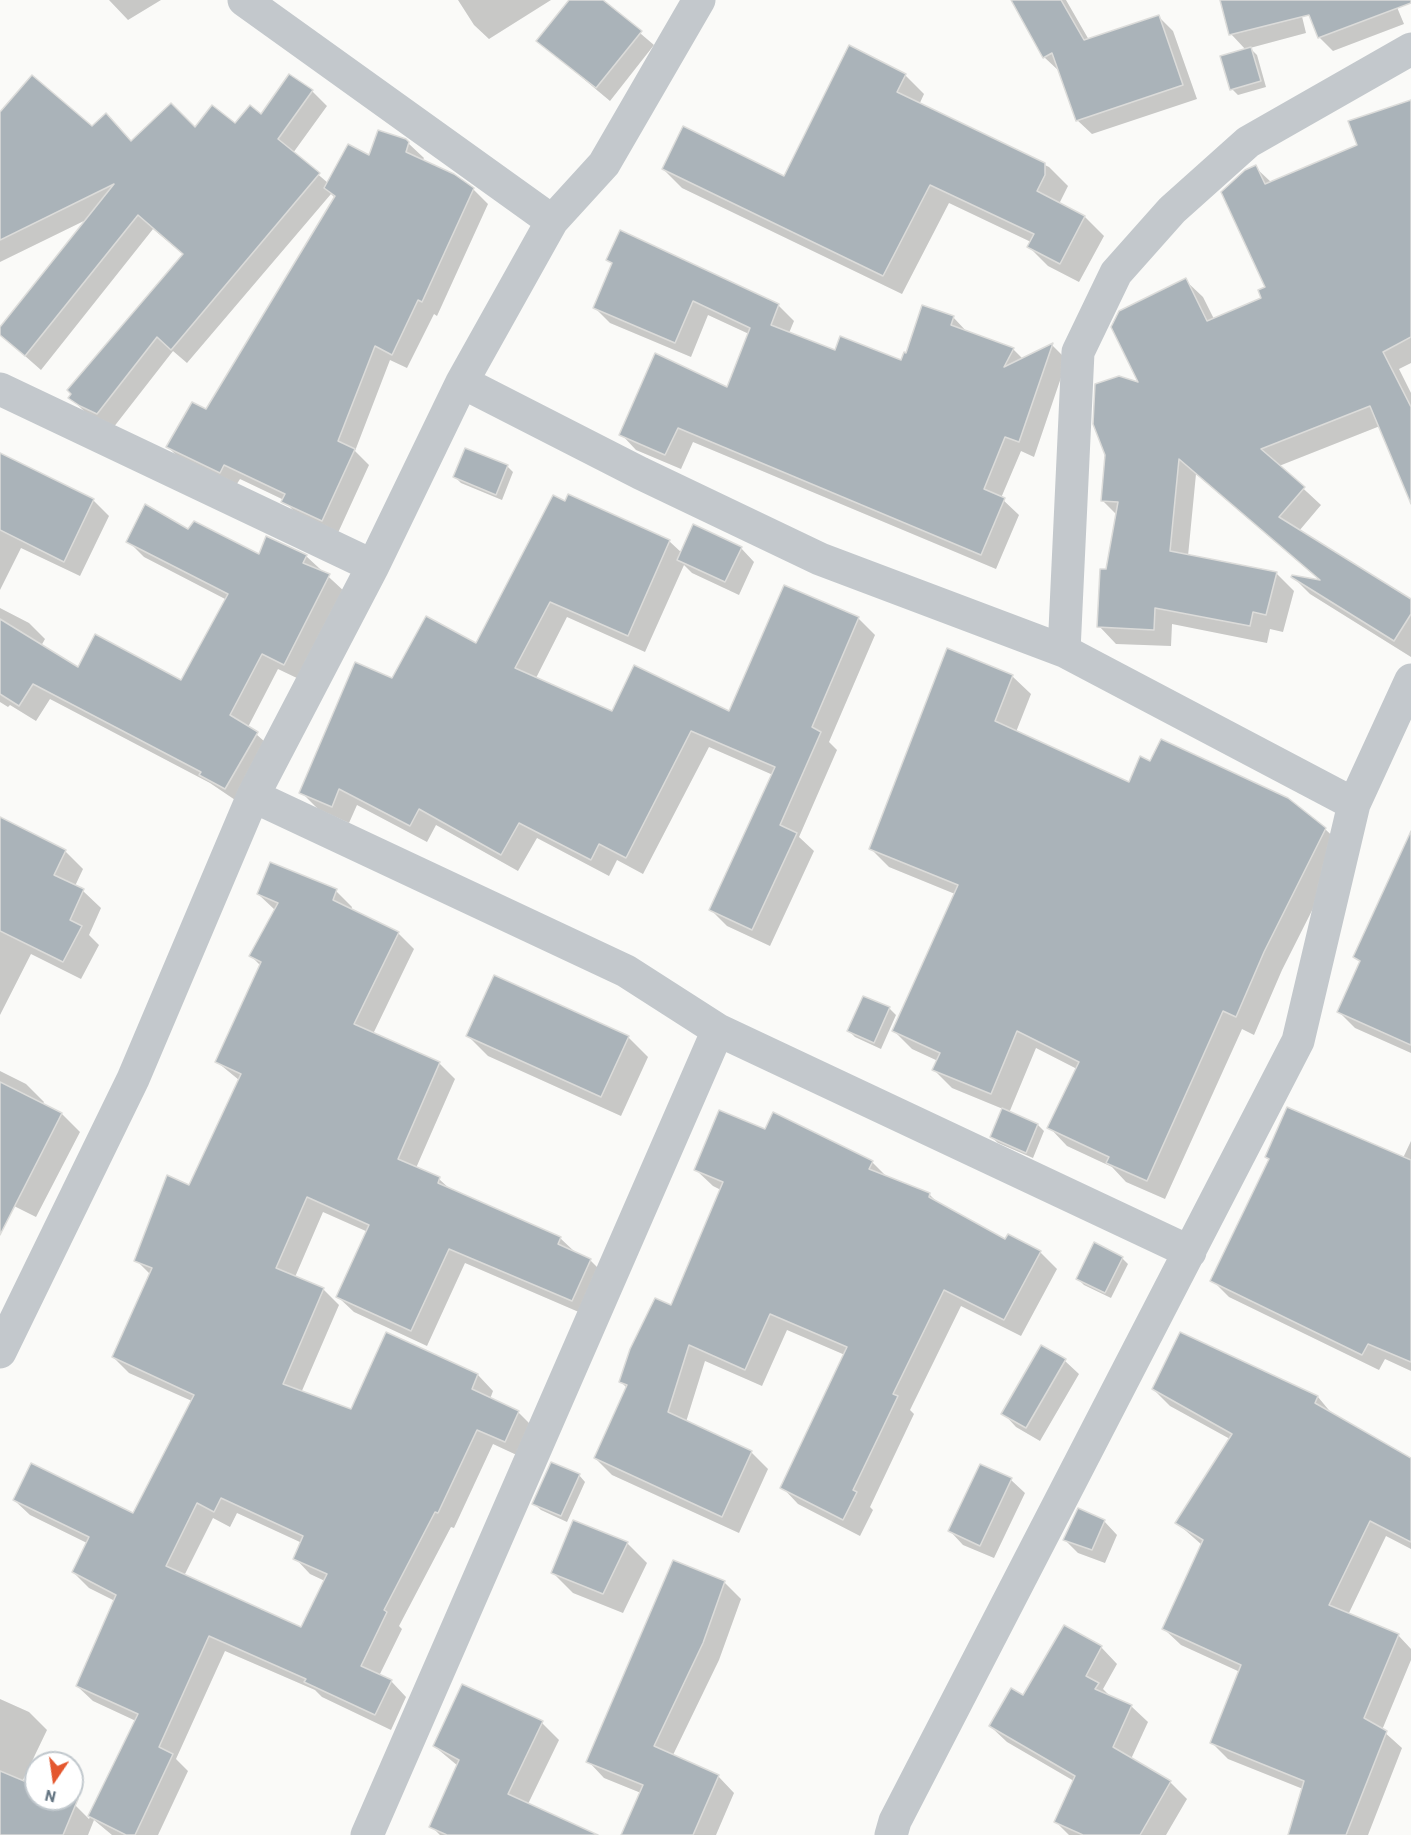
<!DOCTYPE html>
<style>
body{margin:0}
#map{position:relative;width:1411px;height:1835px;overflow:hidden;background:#fafaf8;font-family:Barlow,sans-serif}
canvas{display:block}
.north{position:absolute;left:24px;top:1751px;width:60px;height:60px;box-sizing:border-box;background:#fff;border:2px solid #c1c8cd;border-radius:50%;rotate:193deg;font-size:16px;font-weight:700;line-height:24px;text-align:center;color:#657683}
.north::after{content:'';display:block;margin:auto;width:21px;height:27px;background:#e4572e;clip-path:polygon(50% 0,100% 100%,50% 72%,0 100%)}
</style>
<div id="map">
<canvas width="1411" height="1835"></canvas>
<div class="north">N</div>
</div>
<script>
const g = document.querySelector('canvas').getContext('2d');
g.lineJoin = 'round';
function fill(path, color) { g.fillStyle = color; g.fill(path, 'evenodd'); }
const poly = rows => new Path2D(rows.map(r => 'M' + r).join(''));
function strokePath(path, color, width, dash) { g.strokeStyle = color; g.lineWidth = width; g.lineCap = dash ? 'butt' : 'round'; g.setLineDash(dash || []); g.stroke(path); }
const shadow = poly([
 [109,0,161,0,128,20],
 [458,0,551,0,489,39,474,25],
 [571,0,601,0,654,45,610,101,538,41],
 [1012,0,1066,0,1089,40,1159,17,1173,31,1197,99,1092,134,1077,120,1059,71,1044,57],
 [1222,0,1298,0,1306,33,1250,48,1257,55,1266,87,1238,95,1232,89,1246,50,1231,34],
 [1331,0,1394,0,1404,24,1333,51,1319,37],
 [905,75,924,94,919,105,1049,167,1068,186,1059,204,1085,217,1104,236,1079,282,1048,266,1029,247,1031,242,949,203,902,294,682,188,663,169,785,178],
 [312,91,327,106,293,153,328,183,370,157,408,143,424,158,422,161,473,189,488,204,437,316,434,314,407,368,390,360,355,451,369,465,337,535,298,516,284,500,240,479,235,487,183,462,168,447,206,411,335,198,331,194,187,363,173,351,113,428,85,412,70,397,184,255,153,229,41,370,0,334,0,329,88,219,0,262,0,114,92,128,132,142,195,129,236,125,261,116],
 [1411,101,1411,363,1399,369,1411,393,1411,502,1380,426,1279,466,1321,505,1299,531,1411,601,1411,657,1310,594,1293,577,1322,582,1196,474,1188,556,1276,573,1294,591,1283,632,1270,629,1267,643,1172,624,1171,646,1116,644,1099,626,1117,515,1102,500,1141,384,1185,280,1203,297,1214,319,1263,299,1267,287,1255,167,1272,183,1359,146],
 [608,260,778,305,794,321,789,333,835,352,901,362,953,317,968,333,1013,349,1023,359,1052,345,1067,360,1034,457,1021,451,1001,498,1019,515,996,569,693,442,681,469,636,450,621,434,727,389,749,334,708,315,691,357,610,323,594,307,613,265],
 [0,466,93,500,109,516,80,576,21,548,0,590],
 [507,466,513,472,502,500,461,483,455,477],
 [554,497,669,541,682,553,741,548,754,562,739,595,692,573,684,565,645,652,567,617,536,678,613,713,730,713,858,618,875,635,829,742,837,750,799,837,814,851,770,946,727,926,710,909,773,775,709,747,643,874,617,860,609,876,537,838,518,871,436,825,427,842,357,805,349,823,318,809,301,792,393,680,477,645],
 [189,531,259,556,306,556,345,592,301,680,278,669,248,727,273,749,241,804,210,783,50,699,36,721,10,705,8,707,0,702,0,608,29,623,45,639,41,646,78,669,182,682,227,600,144,557,128,541],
 [1012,676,1031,694,1016,732,1130,784,1325,829,1344,847,1282,970,1254,1035,1242,1029,1165,1199,1126,1182,1112,1167,1067,1146,1049,1127,1077,1069,1036,1048,1009,1113,1038,1125,1044,1131,1033,1158,998,1143,991,1137,1003,1109,952,1088,934,1070,938,1061,912,1049,894,1031,955,894,889,867,871,849],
 [0,819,65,851,83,869,75,886,83,891,101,908,89,935,99,945,81,979,31,954,0,1015],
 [1411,840,1411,1053,1355,1028,1339,1012,1361,963,1354,957],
 [271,864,336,891,352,907,351,910,398,933,414,949,373,1034,439,1063,455,1079,416,1168,439,1179,451,1190,560,1238,576,1253,590,1260,606,1276,588,1316,465,1263,427,1346,354,1312,338,1297,368,1232,323,1212,295,1277,323,1289,339,1305,301,1393,352,1411,387,1334,478,1375,493,1391,490,1399,518,1412,534,1428,521,1457,493,1444,454,1528,451,1527,399,1626,402,1629,379,1676,391,1681,406,1697,391,1730,322,1697,315,1690,225,1651,176,1759,188,1771,158,1835,112,1835,94,1820,88,1835,0,1835,0,1699,29,1712,47,1730,22,1782,36,1788,36,1799,61,1799,75,1805,89,1819,136,1721,93,1701,77,1686,115,1601,89,1588,73,1572,87,1543,30,1515,14,1500,134,1515,192,1401,129,1373,113,1357,151,1275,136,1260,190,1187,239,1080,217,1062,261,966,251,956,275,910,258,894],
 [237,1513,302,1543,295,1558,310,1574,325,1581,302,1629,184,1576,213,1518,230,1527],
 [863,998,890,1009,896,1015,881,1049,855,1037,849,1031],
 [468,1036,628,1037,648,1057,621,1116,488,1056],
 [0,1071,26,1084,44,1102,42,1105,62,1114,80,1132,36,1217,0,1199],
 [766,1131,872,1162,889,1179,930,1195,939,1204,1005,1242,1040,1252,1057,1269,1021,1336,961,1306,910,1410,914,1414,870,1507,873,1510,860,1536,798,1504,782,1487,845,1355,787,1330,762,1386,705,1361,686,1422,751,1452,768,1469,739,1533,612,1475,595,1458,627,1388,621,1382,671,1307,721,1190,713,1186,696,1170],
 [1411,1141,1411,1371,1385,1359,1379,1370,1229,1297,1212,1280,1403,1158],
 [1122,1258,1128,1264,1111,1298,1084,1285,1077,1278],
 [1041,1347,1065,1361,1079,1374,1040,1441,1016,1427,1003,1413],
 [1153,1389,1318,1397,1333,1415,1411,1460,1411,1549,1386,1536,1348,1615,1398,1635,1411,1649,1411,1660,1382,1730,1402,1748,1368,1835,1290,1835,1303,1789,1228,1759,1212,1743,1240,1672,1181,1645,1164,1629,1202,1545,1177,1523,1230,1439,1170,1406],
 [579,1475,585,1482,567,1522,541,1510,534,1504],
 [1011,1480,1025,1493,994,1558,963,1545,950,1531],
 [1104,1521,1117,1535,1105,1563,1078,1553,1065,1540],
 [627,1543,647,1563,623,1613,573,1593,553,1573],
 [724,1582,741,1599,719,1660,673,1755,718,1776,734,1793,716,1835,648,1835,641,1793,604,1778,588,1761],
 [1101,1647,1117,1664,1103,1689,1112,1698,1131,1706,1148,1722,1131,1759,1170,1782,1187,1799,1166,1835,1069,1835,1056,1822,1074,1781,1007,1742,990,1726,1024,1697],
 [542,1723,559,1740,528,1804,595,1835,440,1835,431,1826,458,1766,434,1746]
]);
const building = poly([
 [569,0,603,0,642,31,596,88,536,41,569,0],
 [1011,0,1061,0,1084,40,1159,15,1183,85,1076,121,1052,53,1043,58,1011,0],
 [1220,0,1411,0,1411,3,1318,38,1309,15,1229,35,1220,0],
 [849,45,906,74,897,92,1045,163,1045,175,1037,191,1085,216,1060,264,1027,247,1034,234,930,185,883,276,662,169,683,126,784,176,849,45],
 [1251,47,1261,81,1230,90,1220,56,1251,47],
 [289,74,313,90,278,139,320,173,171,350,157,337,97,414,80,406,68,398,71,394,67,390,183,254,138,215,25,356,0,335,0,327,114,184,0,240,0,112,32,75,92,126,106,113,131,141,171,103,195,127,212,105,235,123,250,105,261,114,289,74],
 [1411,100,1411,337,1383,352,1411,407,1411,504,1370,406,1261,449,1305,487,1279,517,1411,599,1411,614,1394,641,1291,577,1292,575,1320,580,1179,459,1170,551,1277,572,1266,615,1253,612,1250,626,1155,608,1154,630,1097,627,1100,569,1106,569,1118,502,1101,501,1105,455,1093,424,1095,384,1119,376,1138,382,1111,327,1119,311,1186,278,1207,321,1261,298,1258,290,1265,287,1221,192,1245,170,1256,165,1265,184,1357,145,1348,121,1411,100],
 [378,130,406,139,409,142,406,152,454,174,474,188,422,302,418,300,392,355,375,346,338,441,355,449,322,521,281,502,285,494,224,465,220,473,166,447,192,402,206,409,335,196,324,188,348,144,369,155,378,130],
 [620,230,779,304,771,325,835,350,840,336,901,360,904,352,906,353,922,305,954,316,951,325,1014,348,1004,367,1053,343,1019,442,1005,437,984,489,1005,498,981,555,678,428,665,455,619,435,655,353,727,387,750,328,693,301,675,343,593,308,612,263,606,260,620,230],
 [465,448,508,465,496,495,453,477,465,448],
 [0,453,94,499,64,562,0,530,0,453],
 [568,494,670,540,628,636,550,602,515,668,612,711,634,665,729,711,784,585,859,617,812,727,821,732,780,825,797,833,752,930,709,910,775,767,691,731,626,858,599,844,591,860,519,823,501,855,419,809,410,826,339,789,332,807,299,793,355,662,392,678,426,616,476,643,553,495,565,501,568,494],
 [145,504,188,529,194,521,259,554,266,536,307,555,303,563,330,574,284,665,262,654,230,715,258,732,225,789,199,775,201,772,33,684,19,706,0,694,0,619,78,667,95,634,181,680,228,594,126,542,145,504],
 [693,524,742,547,725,582,677,560,693,524],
 [947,648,1013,675,995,721,1129,782,1140,756,1150,761,1161,739,1288,798,1326,828,1264,952,1236,1017,1223,1011,1147,1181,1106,1163,1109,1157,1047,1128,1079,1062,1017,1031,991,1094,932,1070,940,1053,892,1031,958,885,869,849,947,648],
 [0,817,66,850,54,875,84,889,70,920,82,926,63,962,0,931,0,817],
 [1411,831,1411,1045,1337,1012,1360,961,1353,957,1411,831],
 [270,862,337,889,333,900,399,932,354,1024,440,1062,398,1159,440,1177,438,1183,561,1237,558,1244,591,1259,572,1301,449,1249,411,1331,336,1297,369,1225,307,1197,276,1268,324,1288,283,1384,351,1409,386,1332,478,1374,472,1389,519,1411,505,1442,477,1430,438,1513,435,1512,384,1610,387,1612,361,1666,392,1680,375,1715,304,1682,306,1679,209,1636,159,1747,173,1754,135,1835,126,1835,88,1816,138,1714,76,1686,116,1595,72,1572,89,1537,13,1500,31,1463,133,1513,194,1395,112,1357,152,1268,134,1261,167,1175,189,1185,241,1074,215,1062,261,962,249,956,278,903,257,894,270,862],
 [221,1498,303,1536,293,1559,327,1574,301,1627,166,1566,197,1503,214,1512,221,1498],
 [494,975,629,1036,601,1097,466,1036,494,975],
 [863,996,890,1007,874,1043,847,1031,863,996],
 [0,1082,62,1113,0,1235,0,1082],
 [1287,1107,1411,1160,1411,1362,1368,1344,1362,1355,1210,1281,1269,1159,1265,1157,1287,1107],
 [1002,1108,1038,1124,1026,1153,990,1137,1002,1108],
 [719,1110,765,1129,773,1112,873,1161,869,1169,930,1193,929,1197,1005,1239,1008,1234,1041,1251,1004,1320,944,1290,893,1394,898,1396,853,1490,857,1492,843,1520,780,1488,847,1347,770,1314,745,1370,689,1345,668,1412,752,1451,722,1517,594,1458,627,1385,619,1382,630,1349,655,1298,671,1305,723,1182,694,1170,719,1110],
 [1094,1242,1123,1257,1105,1293,1076,1279,1094,1242],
 [1180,1332,1318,1396,1315,1403,1411,1458,1411,1542,1370,1521,1329,1605,1399,1634,1364,1718,1387,1731,1346,1835,1288,1835,1304,1781,1210,1743,1241,1665,1162,1629,1203,1540,1175,1523,1232,1434,1152,1389,1180,1332],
 [1041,1345,1066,1359,1026,1428,1001,1414,1041,1345],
 [551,1462,580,1474,561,1516,532,1504,551,1462],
 [980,1464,1012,1478,980,1546,948,1531,980,1464],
 [1078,1508,1105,1520,1092,1550,1063,1540,1078,1508],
 [573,1520,628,1542,603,1594,551,1573,573,1520],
 [673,1560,725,1581,703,1643,654,1746,719,1775,693,1835,621,1835,643,1785,586,1762,673,1560],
 [1064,1625,1102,1646,1086,1676,1099,1683,1095,1689,1132,1705,1113,1747,1171,1781,1140,1835,1083,1835,1054,1822,1075,1776,989,1726,1011,1688,1023,1695,1064,1625],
 [462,1684,543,1721,508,1794,598,1835,447,1835,429,1827,459,1760,433,1746,462,1684],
 [0,1771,36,1786,36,1799,78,1799,63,1835,0,1835,0,1771]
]);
const minor = poly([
 [244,0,552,221],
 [462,382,640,473,820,559,1064,651,1354,804],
 [0,389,373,566],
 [1064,651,1078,352,1116,273,1172,210,1248,142,1411,49],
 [253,796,626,971,718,1030,1190,1252],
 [0,1352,133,1079,253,796,373,566,462,382,552,221,604,164,699,0],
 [367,1835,718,1030],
 [891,1835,895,1821,1298,1041,1354,804,1411,680]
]);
fill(shadow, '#0003');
fill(building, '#aab3b9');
strokePath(building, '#dcdcda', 1.5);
strokePath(minor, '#c3c8cc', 33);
</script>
